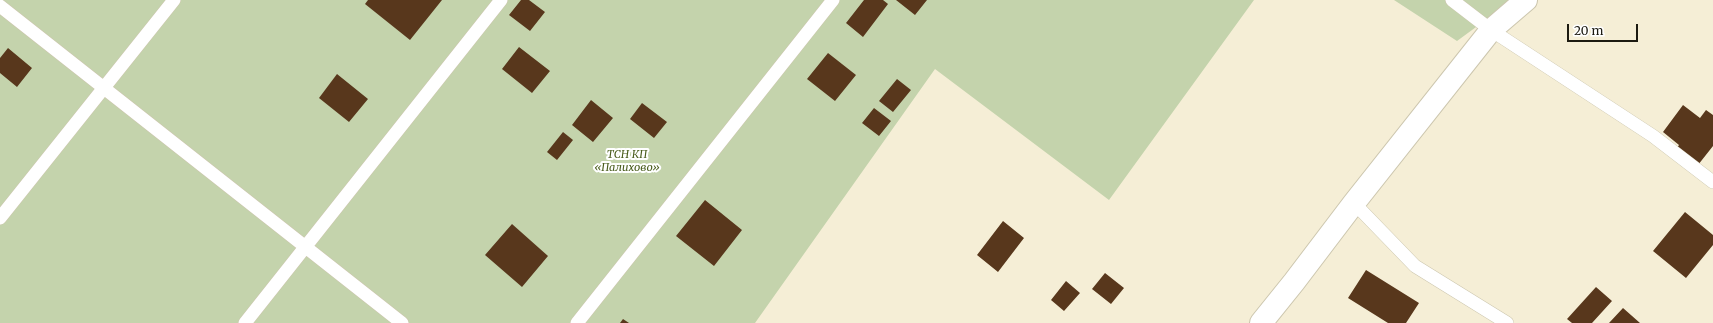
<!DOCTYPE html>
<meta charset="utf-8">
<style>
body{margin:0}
#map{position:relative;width:1713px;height:323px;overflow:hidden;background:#f5eed6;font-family:Merriweather,serif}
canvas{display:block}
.scale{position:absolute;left:1567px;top:24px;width:71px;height:18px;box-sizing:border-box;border:2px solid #1c1a11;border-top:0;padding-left:5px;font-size:12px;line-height:14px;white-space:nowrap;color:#1c1a11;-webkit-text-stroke:3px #fff;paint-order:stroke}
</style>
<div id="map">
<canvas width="1713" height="323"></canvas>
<div class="scale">20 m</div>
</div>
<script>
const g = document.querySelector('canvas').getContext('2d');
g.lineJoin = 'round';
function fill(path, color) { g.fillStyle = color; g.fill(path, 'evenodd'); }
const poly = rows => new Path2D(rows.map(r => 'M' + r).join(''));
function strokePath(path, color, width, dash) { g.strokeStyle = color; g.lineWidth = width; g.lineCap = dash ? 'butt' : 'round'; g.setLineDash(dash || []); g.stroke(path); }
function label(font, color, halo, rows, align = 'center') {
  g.font = font + ' Merriweather,serif'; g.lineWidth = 4; g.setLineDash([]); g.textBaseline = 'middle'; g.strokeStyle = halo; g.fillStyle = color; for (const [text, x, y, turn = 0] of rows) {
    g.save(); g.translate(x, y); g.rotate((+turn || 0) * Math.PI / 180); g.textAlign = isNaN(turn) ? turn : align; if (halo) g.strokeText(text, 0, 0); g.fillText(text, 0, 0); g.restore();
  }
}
const green = poly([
 [0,0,1254,0,1109,200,935,69,755,323,0,323],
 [1394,0,1513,0,1457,41]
]);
const building = poly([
 [368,0,442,0,410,40,365,4],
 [521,0,529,0,545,12,530,31,509,15],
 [864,0,883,0,888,4,863,37,846,23],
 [896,0,927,0,915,15],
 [519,47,550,71,532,93,502,69],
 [8,48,32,68,17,87,0,73,0,58],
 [828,53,856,75,835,101,807,79],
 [337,74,368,99,349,122,319,98],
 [897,79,911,90,893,112,879,101],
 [591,100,613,118,593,142,572,125],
 [642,103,667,122,654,138,630,119],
 [1683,105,1700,118,1706,110,1713,115,1713,146,1698,165,1677,148,1679,145,1663,132],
 [874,108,891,121,879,136,862,123],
 [563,132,573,140,557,160,547,152],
 [705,200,742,230,714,266,676,236],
 [1685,212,1713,235,1713,245,1686,278,1653,251],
 [1003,221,1024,238,998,272,977,255],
 [512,224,548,256,522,287,485,255],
 [1366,270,1419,303,1406,323,1388,323,1348,298],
 [1105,273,1124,288,1111,304,1092,289],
 [1066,281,1080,293,1064,311,1051,300],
 [1596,287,1612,301,1592,323,1572,323,1567,319],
 [1623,308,1640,323,1609,323],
 [623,319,629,323,620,323]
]);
const lane = poly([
 [1452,0,1491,30,1653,136,1713,182],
 [0,6,402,323],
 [1354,203,1415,266,1507,323],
 [0,218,174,0],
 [245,323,501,0],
 [577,323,833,0]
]);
const street = poly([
 [1261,323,1294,282,1354,203,1491,30,1526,0]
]);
const parkNames = [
 ["ТСН КП",627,155],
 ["«Палихово»",627,168]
];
fill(green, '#c4d3ac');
fill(building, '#58371c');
strokePath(lane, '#ccc6ae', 14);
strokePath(street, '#ccc6ae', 24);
strokePath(lane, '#fff', 13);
strokePath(street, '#fff', 22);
label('italic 11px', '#495c1c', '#fff', parkNames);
</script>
